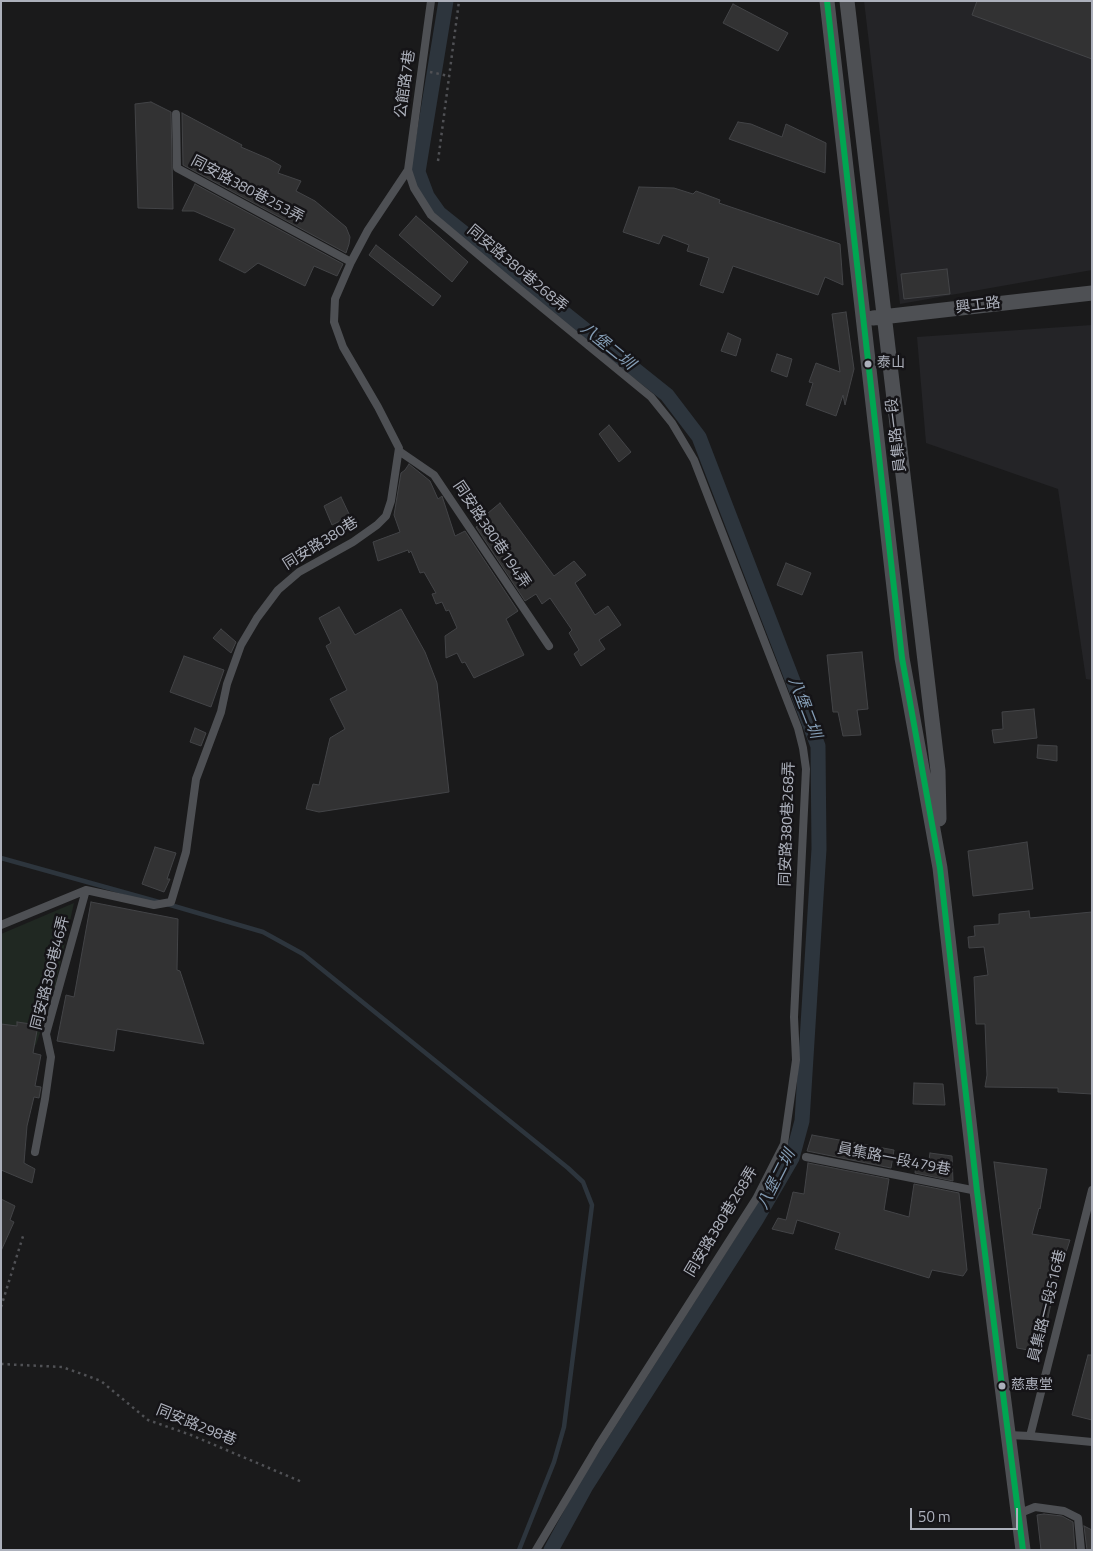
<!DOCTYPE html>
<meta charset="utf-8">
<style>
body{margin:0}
#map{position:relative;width:1093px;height:1551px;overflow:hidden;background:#1a1a1b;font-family:"Titillium Web",sans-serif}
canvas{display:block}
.frame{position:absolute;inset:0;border:2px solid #acb0bb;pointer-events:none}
.scale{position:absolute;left:910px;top:1508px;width:108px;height:22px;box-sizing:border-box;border:2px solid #acb0bb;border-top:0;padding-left:6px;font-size:15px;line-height:18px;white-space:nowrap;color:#acb0bb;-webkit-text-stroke:4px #151417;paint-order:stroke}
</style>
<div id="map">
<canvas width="1093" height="1551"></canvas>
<div class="frame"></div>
<div class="scale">50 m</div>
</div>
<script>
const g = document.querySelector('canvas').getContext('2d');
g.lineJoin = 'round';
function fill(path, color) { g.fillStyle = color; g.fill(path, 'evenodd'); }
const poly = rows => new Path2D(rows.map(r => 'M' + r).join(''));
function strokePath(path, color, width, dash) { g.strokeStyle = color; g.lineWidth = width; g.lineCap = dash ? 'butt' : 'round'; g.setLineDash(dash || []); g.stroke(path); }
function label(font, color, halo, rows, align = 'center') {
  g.font = font + ' "Titillium Web","Noto Sans TC",sans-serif'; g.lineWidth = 5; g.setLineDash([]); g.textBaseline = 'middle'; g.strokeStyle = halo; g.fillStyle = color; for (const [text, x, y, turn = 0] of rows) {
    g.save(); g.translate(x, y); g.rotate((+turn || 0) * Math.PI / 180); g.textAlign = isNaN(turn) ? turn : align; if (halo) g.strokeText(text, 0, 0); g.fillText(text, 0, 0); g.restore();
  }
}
const built = poly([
 [864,1,1092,1,1092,270,900,304],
 [1092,325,1092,680,1086,679,1058,489,926,443,917,337]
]);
const green = poly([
 [74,903,55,987,36,1045,1,1041,1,934]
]);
const stream = poly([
 [1,858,159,902],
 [167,904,263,932,303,954,568,1168,583,1182,592,1205,564,1427,554,1462,519,1550]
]);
const canal = poly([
 [446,1,418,172,427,196,439,213,667,395,699,437,818,746,819,849,802,1121,792,1158,756,1220,586,1486,551,1550]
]);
const building = poly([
 [977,1,1092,1,1092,59,972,15,977,1],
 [733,4,788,33,778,51,723,23,733,4],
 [151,102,171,112,173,209,138,208,135,104,151,102],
 [182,113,242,145,241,147,269,159,281,166,278,173,301,181,296,191,315,201,346,227,350,237,349,244,346,253,183,165,182,113],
 [738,122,751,124,782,137,786,124,826,143,825,173,729,139,738,122],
 [195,184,343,264,337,276,314,266,305,286,258,263,245,273,219,260,235,229,194,211,182,211,195,184],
 [639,187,674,188,693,194,696,191,720,200,719,203,840,244,843,285,825,277,818,295,733,266,723,293,700,285,709,258,687,251,689,245,663,235,659,244,623,232,639,187],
 [416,216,468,262,452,282,399,235,416,216],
 [376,245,441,296,433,306,369,255,376,245],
 [947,269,950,294,904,299,901,274,947,269],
 [846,312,854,369,845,405,843,395,836,416,806,405,813,383,809,382,816,363,840,372,832,314,846,312],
 [728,333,741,339,736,356,721,351,728,333],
 [777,354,792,359,787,377,771,371,777,354],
 [609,425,631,452,619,462,599,434,609,425],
 [409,464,430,481,438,499,442,496,455,536,465,531,518,611,506,619,524,655,474,678,465,662,462,663,457,653,446,658,445,636,457,628,449,610,446,611,442,602,436,604,432,594,436,593,424,572,420,573,411,551,409,553,408,550,378,561,373,542,400,532,394,515,401,473,405,470,409,464],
 [341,497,350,516,332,525,324,506,341,497],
 [500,503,554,576,574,561,586,575,575,583,595,615,608,606,621,625,599,640,605,649,581,666,574,654,579,650,569,633,572,630,550,598,542,604,536,594,525,601,476,527,478,526,476,523,500,503],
 [786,563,811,573,802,595,777,585,786,563],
 [339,607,355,635,401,609,425,652,437,683,449,792,319,812,306,809,313,784,319,785,330,738,345,729,330,699,347,690,326,646,331,643,319,618,339,607],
 [221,629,236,642,231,653,213,638,221,629],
 [862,652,868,709,857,710,861,735,843,736,838,712,833,712,827,655,862,652],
 [184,656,224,670,211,707,170,692,184,656],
 [1034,709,1037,738,994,743,992,730,1003,729,1002,712,1034,709],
 [195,728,206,733,201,746,190,742,195,728],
 [1038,745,1057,746,1057,761,1037,758,1038,745],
 [1027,842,1033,889,973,896,968,851,1027,842],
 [155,847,176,853,167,879,170,879,164,892,142,884,155,847],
 [91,902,178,919,177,970,180,971,204,1044,117,1029,114,1051,57,1041,66,995,74,997,91,902],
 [1029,911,1030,918,1092,912,1092,1094,1058,1092,1058,1088,985,1087,987,1075,985,1024,976,1024,974,977,988,975,984,947,969,948,968,937,975,936,974,926,999,924,999,914,1029,911],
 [17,1022,38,1025,33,1053,41,1055,35,1086,41,1087,39,1098,34,1097,27,1126,24,1163,35,1169,32,1183,1,1170,1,1024,17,1026,17,1022],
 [914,1083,943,1084,945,1105,913,1104,914,1083],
 [812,1135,894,1150,891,1168,807,1151,812,1135],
 [930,1153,952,1156,953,1181,915,1173,916,1164,928,1166,930,1153],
 [994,1162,1047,1169,1040,1209,1039,1208,1032,1234,1070,1240,1054,1289,1046,1327,1043,1326,1039,1352,1017,1348,994,1162],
 [808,1163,889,1179,884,1210,909,1217,914,1184,959,1193,967,1270,963,1276,932,1270,929,1278,835,1249,840,1233,797,1220,793,1234,772,1229,778,1218,786,1220,793,1192,804,1194,808,1163],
 [1,1199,15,1206,10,1220,14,1222,1,1251,1,1199],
 [1088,1355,1092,1355,1092,1420,1072,1415,1088,1355],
 [1044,1514,1062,1516,1073,1522,1075,1550,1041,1550,1037,1515,1044,1514],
 [1084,1526,1092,1530,1092,1550,1087,1550,1084,1526]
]);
const path = poly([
 [430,72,449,76],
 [438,161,459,1],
 [1,1307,24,1233],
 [1,1364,62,1367,82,1374,101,1381,148,1420,191,1435,302,1482]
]);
const service = poly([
 [176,114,177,168,351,262],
 [408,170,414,188,431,215,506,278,651,397,672,423,694,460,798,728,803,748,806,769,794,1017,796,1060,784,1144,756,1199,598,1446,536,1550],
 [399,451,434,475,549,646],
 [1,925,86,890,154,905,171,902,186,852,196,779,221,712,227,684,241,645,257,618,278,590,299,572,353,542,377,525,386,516,391,501,399,448,378,407,343,347,334,322,335,299,351,262,368,230,408,170,431,1],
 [35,1152,45,1099,51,1057,46,1034,86,890],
 [806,1157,977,1191],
 [1008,1435,1030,1436,1092,1190],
 [1030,1436,1092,1442],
 [1018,1514,1035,1507,1064,1511,1078,1518,1081,1550]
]);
const minor = poly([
 [827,1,902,658,940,868,977,1191,1023,1550],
 [847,1,938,771,939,819],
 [873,318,1092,293]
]);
const bus1 = poly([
 [827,1,902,658,940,868,977,1191,1023,1550]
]);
const markers = [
 [868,364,4.5,"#acb0bb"],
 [1002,1386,4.5,"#acb0bb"]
];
const busNames = [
 ["泰山",877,364],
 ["慈惠堂",1011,1386]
];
const streetNames = [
 ["公館路7巷",406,84,-82],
 ["同安路380巷253弄",247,190,28],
 ["同安路380巷268弄",517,269,40],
 ["興工路",978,306,-7],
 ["員集路一段",897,435,-97],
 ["同安路380巷194弄",491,535,56],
 ["同安路380巷",321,544,-32],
 ["同安路380巷268弄",788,824,-88],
 ["同安路380巷46弄",51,973,-76],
 ["員集路一段479巷",894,1160,11],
 ["同安路380巷268弄",722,1222,-59],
 ["員集路一段516巷",1048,1306,-76],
 ["同安路298巷",196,1426,22]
];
const waterNames = [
 ["八堡二圳",607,347,39],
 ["八堡二圳",804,708,69],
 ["八堡二圳",777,1180,-63]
];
fill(built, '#242427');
fill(green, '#202822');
strokePath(stream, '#2d353d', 4.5);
strokePath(canal, '#2d353d', 15);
fill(building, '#323233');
strokePath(building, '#434447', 1);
strokePath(path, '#505155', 2.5, [2.5, 4]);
strokePath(service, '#4e5054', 8);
strokePath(minor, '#4e5054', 15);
strokePath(bus1, '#00a651', 6);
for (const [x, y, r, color] of markers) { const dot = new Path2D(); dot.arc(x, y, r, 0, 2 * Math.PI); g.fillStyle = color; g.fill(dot); strokePath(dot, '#151417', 2); }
label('14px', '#acb0bb', '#151417', busNames, 'left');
label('15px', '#acb0bb', '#151417', streetNames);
label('italic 16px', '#849db5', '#151417', waterNames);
</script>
